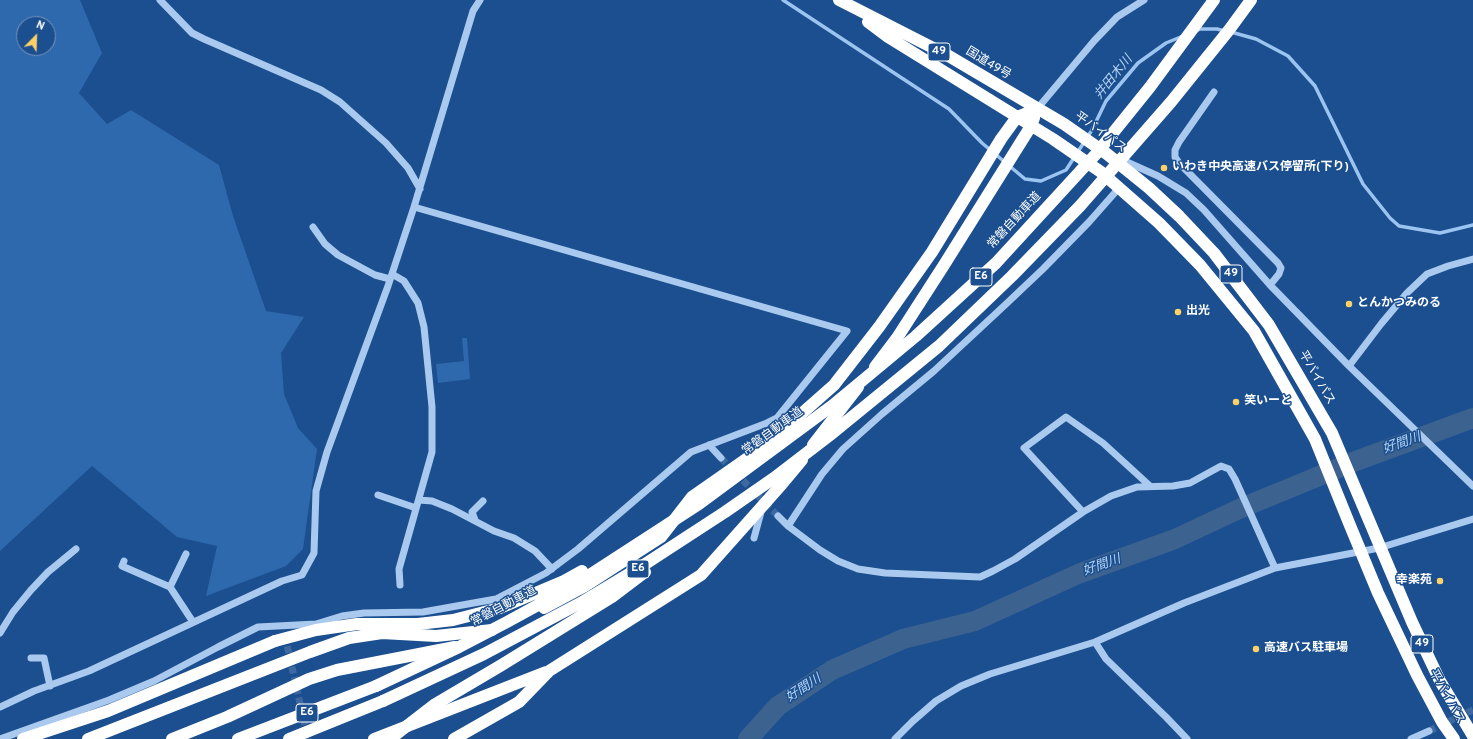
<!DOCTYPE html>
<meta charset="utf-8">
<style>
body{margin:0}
#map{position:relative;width:1473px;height:739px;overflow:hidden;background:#1b4f8f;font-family:Overpass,sans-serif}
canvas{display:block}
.north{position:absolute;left:16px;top:16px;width:40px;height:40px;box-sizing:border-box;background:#1b4f8f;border:1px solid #7695bc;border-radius:50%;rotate:23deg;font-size:11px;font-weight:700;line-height:16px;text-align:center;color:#fff}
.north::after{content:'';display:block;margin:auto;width:14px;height:18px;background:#ffd166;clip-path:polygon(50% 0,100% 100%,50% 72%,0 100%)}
</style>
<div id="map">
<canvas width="1473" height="739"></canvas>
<div class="north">N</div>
</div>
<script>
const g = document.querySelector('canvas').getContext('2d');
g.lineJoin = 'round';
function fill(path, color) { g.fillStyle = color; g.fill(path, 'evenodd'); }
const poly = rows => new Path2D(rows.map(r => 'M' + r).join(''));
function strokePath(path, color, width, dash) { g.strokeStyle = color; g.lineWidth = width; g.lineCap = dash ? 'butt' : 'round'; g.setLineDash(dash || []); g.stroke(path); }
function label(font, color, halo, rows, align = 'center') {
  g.font = font + ' Overpass,"Noto Sans JP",sans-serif'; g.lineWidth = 3; g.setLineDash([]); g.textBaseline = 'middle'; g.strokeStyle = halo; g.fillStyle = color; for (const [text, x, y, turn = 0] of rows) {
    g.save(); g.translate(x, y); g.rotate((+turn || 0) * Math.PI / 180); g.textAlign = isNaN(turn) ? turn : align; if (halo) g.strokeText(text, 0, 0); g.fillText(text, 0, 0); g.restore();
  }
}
const green = poly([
 [0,0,80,0,102,53,79,93,107,124,131,110,219,165,233,216,266,311,304,317,281,353,284,394,298,428,317,449,303,549,286,566,206,596,217,546,177,537,92,466,0,551],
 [24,24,48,24,48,48,24,48],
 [462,338,467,338,470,379,438,383,436,364,464,361]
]);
const stream = poly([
 [783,0,949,109,982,143,1025,179,1041,181,1066,170,1092,130,1106,101,1138,63,1166,43,1183,36],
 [1196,31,1200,29,1217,29,1225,31],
 [1231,32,1256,39,1288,56,1315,86,1363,184,1390,218,1399,226,1440,233,1473,225]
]);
const river = poly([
 [748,739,778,706,832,670,903,639,975,621,1078,574,1175,539,1239,509,1353,462,1473,418]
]);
const minorTunnel = poly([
 [721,458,778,516],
 [285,636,308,739],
 [1429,731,1473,710]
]);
const minor = poly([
 [160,0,192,33,204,39,321,90,340,102,386,143,408,168,420,189],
 [1214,92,1179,142,1175,150,1175,157,1179,163,1278,263,1281,268,1279,274,1270,285],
 [1037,109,1094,41,1117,17,1144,0],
 [1118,158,1158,176,1186,193,1204,210,1270,285,1349,366,1473,486],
 [1119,188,1089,222,1043,269,1005,305,934,371,882,414,843,449,822,474,788,526,820,550,838,561,858,569,885,573,980,577,993,571,1015,559,1083,512,1111,496,1137,487,1173,486,1190,483,1221,466,1229,469,1235,479,1275,568],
 [313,227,325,244,338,255,375,275,390,279],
 [392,274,404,281,418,303,424,327,432,407,432,452,399,569,400,585],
 [1349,366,1381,324,1407,293,1427,274,1448,266,1473,259],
 [709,445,721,458],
 [378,495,416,508],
 [419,500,432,501,452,509,494,531,514,538,535,551,552,569],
 [1083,512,1024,448,1066,417,1103,443,1150,486],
 [778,516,788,526],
 [475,520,472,512,483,501],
 [754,538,761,512],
 [186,554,170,587,193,622],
 [124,561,122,566,170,587],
 [0,633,13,612,31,590,48,572,76,549],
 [1095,642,1106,659,1166,717,1187,739],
 [31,658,44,658,50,686],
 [0,707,34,691,89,671,282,581,302,575,314,553,316,491,327,452,388,286,414,207,473,11,480,0],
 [0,739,109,700,154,681,218,647,258,627,316,624,342,616,364,613,423,612,496,599,546,573,578,549,691,452,767,423,777,418,847,331,414,207],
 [895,739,913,721,936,701,961,686,990,674,1095,642,1184,603,1275,568,1379,548,1473,519],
 [1411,739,1429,731]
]);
const highway = poly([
 [839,0,947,55,1064,124,1107,154,1149,188,1179,216,1214,253,1269,325,1332,433,1412,622,1440,681,1473,736],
 [868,22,888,37,1053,139,1101,172,1159,223,1200,265,1254,331,1315,439,1349,523,1378,593,1417,675,1442,722,1454,739],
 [875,367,897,338,944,265,1031,126,1034,118],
 [813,445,858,387],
 [544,608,585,586,661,537,692,497,765,446,834,385,879,327,932,252,1001,139,1017,117,1037,109],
 [23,739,108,711,275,641],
 [88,739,310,652,349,638,382,633,436,636,492,630],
 [172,739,227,717,309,679,337,670,455,647],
 [238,739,376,686],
 [289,739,383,701],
 [374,739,546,672],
 [454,739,519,702,549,671,701,575,782,484,802,460]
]);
const highwayBridge = poly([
 [275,641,316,630,357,624,418,624,453,620,500,608,564,581,582,571],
 [376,686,459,647,507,622,571,587,699,504,833,405,916,336,996,263,1096,154,1150,87,1214,0],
 [383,701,484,654,584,601,639,568,725,512,774,478,830,435,939,346,1012,276,1080,206,1171,102,1229,30,1251,0],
 [390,739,434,705,500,666,612,597,645,572]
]);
const markers = [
 [1164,168,4,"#ffd166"],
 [1349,304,4,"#ffd166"],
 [1178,312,4,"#ffd166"],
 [1236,402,4,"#ffd166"],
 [1440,581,4,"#ffd166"],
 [1256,649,4,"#ffd166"]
];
const shields = [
 [939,52,22],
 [1231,274,22],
 [981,277,22],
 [638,569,22],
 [1422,644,22],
 [307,713,22]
];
const shieldNames = [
 ["49",939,52],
 ["49",1231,274],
 ["E6",981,277],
 ["E6",638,569],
 ["49",1422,644],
 ["E6",307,713]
];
const streetNames = [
 ["国道49号",988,64,31],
 ["平バイパス",1100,133,36],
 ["常磐自動車道",1015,221,-47],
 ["平バイパス",1316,378,60],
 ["常磐自動車道",773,432,-36],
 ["常磐自動車道",504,607,-28],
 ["平バイパス",1446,697,61]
];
const poiNames = [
 ["いわき中央高速バス停留所(下り)",1172,168],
 ["とんかつみのる",1357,304],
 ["出光",1186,312],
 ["笑いーと",1244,402],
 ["幸楽苑",1432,581,"right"],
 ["高速バス駐車場",1264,649]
];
const waterNames = [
 ["井田木川",1114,78,-51],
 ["好間川",1402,444,-20],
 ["好間川",1102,566,-20],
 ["好間川",804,689,-33]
];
fill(green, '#2e69ad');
strokePath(stream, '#9cc4f0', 3.5);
strokePath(river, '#3c6290', 20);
strokePath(minorTunnel, '#3d69a0', 7, [7, 3.5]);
strokePath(minor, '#a9c9ee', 7);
strokePath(highway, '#fff', 12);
strokePath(highwayBridge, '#fff', 12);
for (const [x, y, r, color] of markers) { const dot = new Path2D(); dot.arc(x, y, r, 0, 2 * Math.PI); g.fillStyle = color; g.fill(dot); strokePath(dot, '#1b4f8f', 1.5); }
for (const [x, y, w] of shields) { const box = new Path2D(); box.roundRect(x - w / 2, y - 9, w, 18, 3); g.fillStyle = '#1b4f8f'; g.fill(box); strokePath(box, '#fff', 1); }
label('bold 11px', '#fff', null, shieldNames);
label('12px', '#fff', '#1b4f8f', streetNames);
label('bold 12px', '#fff', '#1b4f8f', poiNames, 'left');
label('italic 13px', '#b5d3f5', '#1b4f8f', waterNames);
</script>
